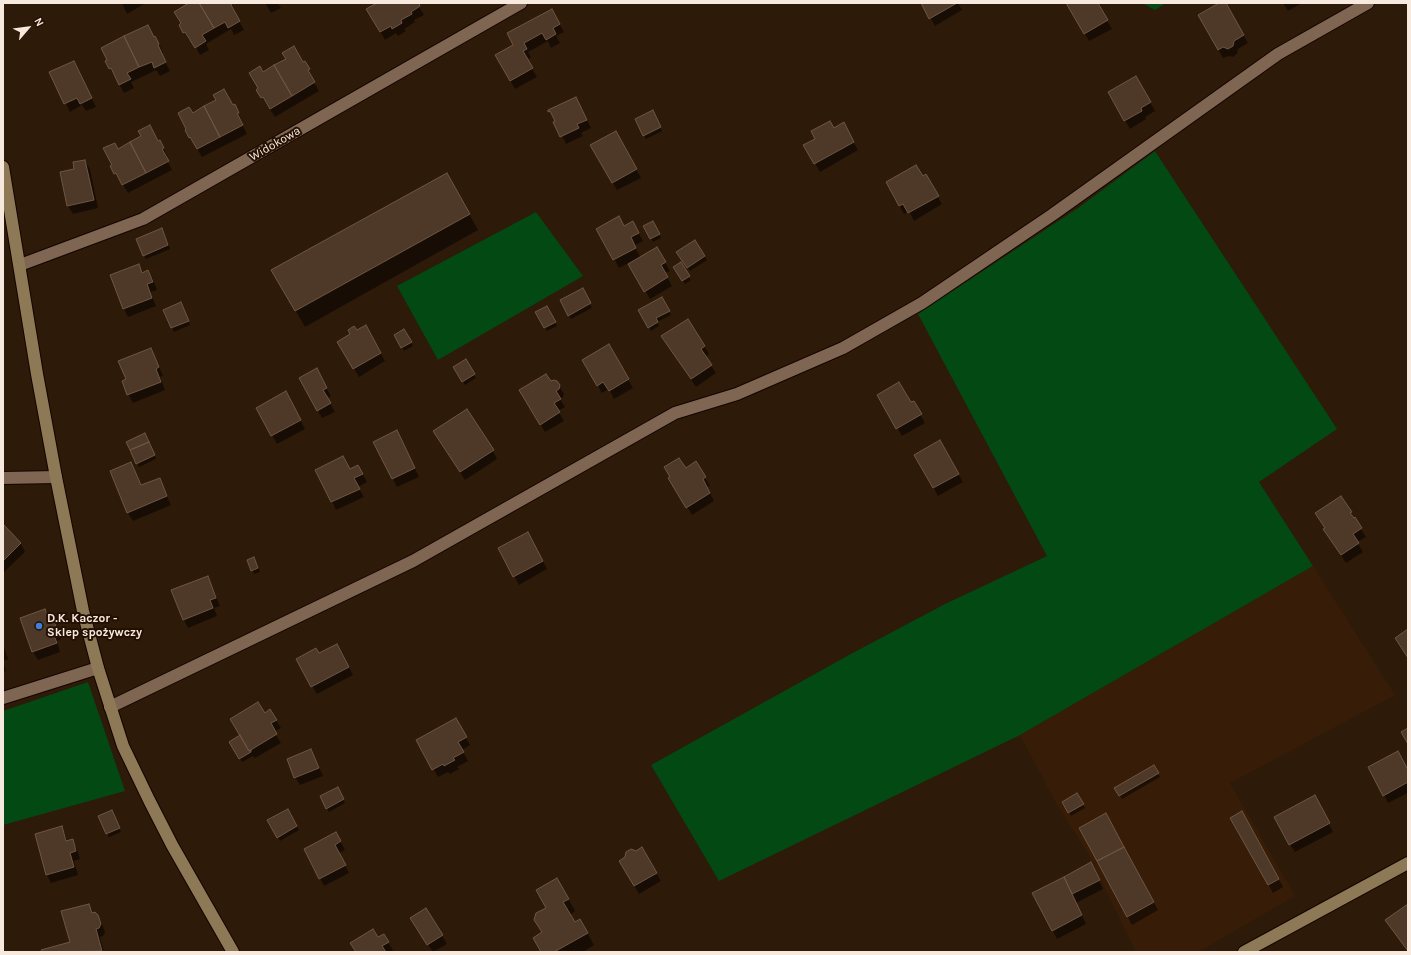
<!DOCTYPE html>
<meta charset="utf-8">
<style>
body{margin:0}
#map{position:relative;width:1411px;height:955px;overflow:hidden;background:#2e1a09;font-family:Karla,sans-serif}
canvas{display:block}
.frame{position:absolute;inset:0;border:4px solid #f7e9de;pointer-events:none}
.north{position:absolute;left:8px;top:8px;width:40px;height:40px;-webkit-text-stroke:3px #241002;paint-order:stroke;rotate:62deg;font-size:11px;font-weight:700;line-height:16px;text-align:center;color:#f7e9de}
.north::after{content:'';display:block;margin:auto;width:14px;height:18px;background:#f7e9de;clip-path:polygon(50% 0,100% 100%,50% 72%,0 100%)}
</style>
<div id="map">
<canvas width="1411" height="955"></canvas>
<div class="frame"></div>
<div class="north">N</div>
</div>
<script>
const g = document.querySelector('canvas').getContext('2d');
g.lineJoin = 'round';
function fill(path, color) { g.fillStyle = color; g.fill(path, 'evenodd'); }
const poly = rows => new Path2D(rows.map(r => 'M' + r).join(''));
function strokePath(path, color, width, dash) { g.strokeStyle = color; g.lineWidth = width; g.lineCap = dash ? 'butt' : 'round'; g.setLineDash(dash || []); g.stroke(path); }
function label(font, color, halo, rows, align = 'center') {
  g.font = font + ' Karla,sans-serif'; g.lineWidth = 4; g.setLineDash([]); g.textBaseline = 'middle'; g.strokeStyle = halo; g.fillStyle = color; for (const [text, x, y, turn = 0] of rows) {
    g.save(); g.translate(x, y); g.rotate((+turn || 0) * Math.PI / 180); g.textAlign = isNaN(turn) ? turn : align; if (halo) g.strokeText(text, 0, 0); g.fillText(text, 0, 0); g.restore();
  }
}
const built = poly([
 [1313,566,1395,695,1230,783,1295,896,1198,952,1136,952,1087,852,1055,801,1020,735]
]);
const green = poly([
 [1142,3,1166,3,1155,10],
 [1155,151,1337,429,1259,482,1313,566,1020,735,719,881,651,765,849,655,945,604,1047,556,918,314,1078,208],
 [536,212,583,276,438,360,397,286],
 [88,682,125,791,3,825,3,711]
]);
const shadow = poly([
 [122,3,146,3,127,14],
 [191,3,231,3,236,13,235,14,244,30,234,35,231,29,206,44,209,50,200,55,191,39,189,40,180,25],
 [265,3,278,3,281,8,271,13],
 [379,3,417,3,424,15,414,20,415,22,404,29,406,31,398,36,396,33,385,40,368,10],
 [922,3,958,3,962,10,935,26],
 [1068,3,1100,3,1102,12,1112,29,1089,41],
 [1221,3,1225,3,1248,43,1238,49,1237,54,1233,57,1229,56,1223,58,1199,16],
 [1283,3,1302,3,1288,11],
 [551,10,564,32,556,36,560,43,551,48,548,41,528,52,531,57,527,60,537,77,515,89,496,55,514,45],
 [154,38,155,38,160,46,163,53,161,54,170,71,160,76,156,70,144,76,131,82,134,88,124,93,106,61],
 [74,62,96,107,86,111,82,105,70,112,51,73],
 [305,63,313,78,312,79,319,91,275,117,257,90,263,73],
 [1136,77,1155,111,1145,117,1146,119,1130,129,1109,93],
 [234,106,242,121,241,122,247,134,202,157,186,130,192,114],
 [580,106,591,128,581,133,583,136,566,144,550,110],
 [654,115,662,131,646,139,636,119],
 [843,124,858,150,820,172,805,146],
 [616,132,641,178,617,190,592,146],
 [143,137,158,142,160,142,168,157,166,158,172,170,128,193,112,166,118,150],
 [85,161,90,169,98,208,73,214,68,206,62,173,75,170],
 [926,176,942,204,914,221,909,211,904,214,887,182,923,178],
 [456,190,478,230,305,327,273,271],
 [653,222,661,238,653,242,645,227],
 [624,227,637,230,643,241,634,246,641,258,657,248,670,271,665,273,672,286,650,299,630,264,634,262,633,261,619,268,598,229],
 [164,233,170,249,146,259,144,255],
 [694,242,707,260,690,271,680,256],
 [680,264,691,280,685,284,674,268],
 [139,265,143,273,148,271,153,279,157,290,150,292,156,306,128,317,124,309,112,275],
 [582,289,592,308,571,319,561,301],
 [661,298,671,315,657,322,659,326,651,331,639,311],
 [183,307,190,325,174,332,164,310],
 [546,307,557,326,547,331,537,312],
 [365,326,385,361,359,377,338,342],
 [404,330,413,346,404,351,395,335],
 [667,344,704,346,709,354,705,357,716,373,696,387],
 [609,346,633,388,614,399,609,389,602,393,583,361],
 [151,349,163,376,160,377,165,390,133,403,128,394,127,380],
 [465,360,476,378,465,385,454,367],
 [316,370,331,396,327,398,335,412,322,418,300,379],
 [559,386,564,394,563,397,560,399,565,407,558,411,564,421,545,432,520,390],
 [285,392,305,429,277,444,257,408],
 [878,395,911,403,913,402,925,423,902,436],
 [147,438,156,459,139,467,137,463],
 [401,440,419,477,397,487,393,479],
 [439,440,493,451,497,459,465,480],
 [939,441,963,482,938,496,915,455],
 [131,463,142,486,159,479,171,505,133,521,128,513,111,471],
 [696,463,710,486,707,487,714,501,692,515,670,478],
 [358,466,367,482,358,487,364,497,336,510,317,470,350,470],
 [1340,498,1366,537,1357,542,1363,552,1346,563,1329,537],
 [3,525,21,544,25,552,3,573],
 [532,541,547,569,519,585,499,548],
 [248,560,256,562,260,572,254,574],
 [207,577,220,606,214,608,217,616,188,628,184,620],
 [44,610,50,622,53,621,58,629,61,639,57,641,60,652,38,660,33,652,21,618],
 [3,645,8,659,3,661],
 [341,653,353,675,317,694,312,686,318,654],
 [3,661,6,671,3,672],
 [264,714,276,720,281,728,274,732,281,743,255,758,253,756,242,762,230,742,239,737],
 [456,719,470,745,462,750,468,761,457,767,459,769,450,774,448,772,438,777,417,741],
 [311,750,323,776,300,785,295,777],
 [1154,766,1160,777,1122,799,1115,788],
 [1408,771,1408,793,1388,803,1384,795],
 [337,788,345,803,329,812,321,797],
 [1077,794,1085,808,1071,816,1063,802],
 [1319,805,1333,832,1295,852,1290,844],
 [287,810,299,830,280,841,269,821],
 [1242,812,1283,887,1273,893,1232,818],
 [1105,814,1158,910,1132,925,1080,828],
 [114,815,121,832,109,837,107,833],
 [62,827,68,842,72,841,77,849,80,859,74,861,78,875,51,883,47,875,36,835],
 [336,834,345,850,339,853,349,873,324,886,320,878],
 [642,848,661,881,639,894,620,861],
 [1095,872,1103,889,1076,903,1086,924,1057,939,1034,893],
 [557,879,575,911,570,915,574,923,580,920,594,945,583,952,542,952,548,908],
 [89,905,94,914,97,915,102,924,105,932,103,936,100,937,104,952,43,952,43,951,71,943],
 [426,909,447,944,433,952,416,926],
 [383,935,393,950,390,952,357,952]
]);
const building = poly([
 [189,3,199,3,214,28,202,35,206,41,195,48,185,32,183,33,179,25,181,23,174,12,189,3],
 [199,3,232,3,231,5,240,21,228,28,225,22,214,28,199,3],
 [377,3,419,3,420,6,411,12,412,14,401,20,402,23,392,29,391,26,380,32,366,9,377,3],
 [921,3,957,3,929,19,921,3],
 [1066,3,1098,3,1108,20,1084,34,1066,3],
 [1219,3,1226,3,1244,35,1234,41,1233,46,1228,49,1223,47,1218,50,1198,15,1219,3],
 [552,9,560,24,553,28,556,34,546,40,542,33,524,43,527,49,523,51,533,68,510,81,495,55,513,45,507,33,552,9],
 [148,25,154,37,155,36,159,44,158,45,166,62,154,68,152,62,139,67,124,36,148,25],
 [124,36,139,67,127,73,131,79,119,85,111,68,109,69,105,61,107,60,101,48,124,36],
 [294,46,303,62,305,61,310,69,308,70,315,82,292,96,274,65,286,59,282,53,294,46],
 [74,61,92,98,80,104,77,98,64,104,49,72,74,61],
 [274,65,292,96,270,109,263,97,261,98,256,90,258,88,249,73,260,66,263,72,274,65],
 [1136,76,1151,102,1141,108,1142,111,1124,121,1108,92,1136,76],
 [224,89,233,105,235,104,239,113,237,113,243,125,220,137,204,106,216,100,213,95,224,89],
 [576,97,587,120,577,124,579,128,560,137,553,122,555,121,550,111,548,112,548,110,576,97],
 [204,106,220,137,197,149,190,137,189,138,185,130,186,129,178,113,189,107,193,113,204,106],
 [653,110,661,127,643,136,635,119,653,110],
 [830,121,834,128,844,122,854,142,814,164,803,145,815,139,811,131,830,121],
 [150,125,158,141,160,140,164,148,162,149,169,161,146,173,130,142,141,136,138,131,150,125],
 [616,131,637,169,612,183,590,145,616,131],
 [130,142,146,173,122,185,116,173,114,174,110,166,112,165,103,148,115,143,118,149,130,142],
 [85,160,94,200,67,206,60,172,74,169,73,162,85,160],
 [916,165,923,176,926,174,939,196,908,213,903,204,899,206,886,182,916,165],
 [447,173,470,214,295,311,271,270,447,173],
 [619,216,624,226,633,221,639,233,631,237,636,248,613,260,596,229,619,216],
 [653,221,660,234,650,239,643,226,653,221],
 [162,228,168,245,143,256,136,239,162,228],
 [695,240,705,256,687,268,676,252,695,240],
 [657,247,666,262,661,265,668,277,644,292,628,264,657,247],
 [681,262,690,276,682,281,673,267,681,262],
 [139,264,142,273,148,270,153,282,147,284,152,298,123,309,110,275,139,264],
 [583,288,591,303,568,316,560,300,583,288],
 [662,297,670,311,656,318,658,322,648,328,638,310,662,297],
 [181,302,189,321,171,328,163,310,181,302],
 [547,306,556,322,544,328,535,312,547,306],
 [688,319,705,346,701,349,712,365,691,379,661,336,688,319],
 [366,325,381,353,353,369,337,342,350,334,348,330,354,326,357,330,366,325],
 [404,329,412,342,401,348,394,335,404,329],
 [609,344,629,379,609,391,603,382,597,386,582,360,609,344],
 [151,348,159,367,156,369,161,382,127,395,122,381,126,379,118,361,151,348],
 [466,359,475,374,462,382,453,367,466,359],
 [317,368,327,388,323,390,331,403,317,411,299,378,317,368],
 [546,374,551,381,554,380,557,381,560,385,559,389,556,391,561,399,554,403,560,412,540,425,519,390,546,374],
 [899,382,911,402,914,401,922,414,896,429,877,395,899,382],
 [286,391,301,420,271,436,256,408,286,391],
 [467,409,494,450,460,472,433,431,467,409],
 [397,430,415,468,392,479,373,442,397,430],
 [145,433,149,442,130,450,126,442,145,433],
 [940,440,959,474,933,488,914,455,940,440],
 [149,442,155,455,136,464,130,450,149,442],
 [343,456,350,469,358,465,363,474,354,478,360,489,331,502,315,470,343,456],
 [679,458,686,468,696,461,706,477,703,479,710,493,686,508,668,478,670,477,664,467,679,458],
 [131,462,141,485,160,478,167,496,127,513,110,471,131,462],
 [1341,496,1352,512,1350,513,1354,518,1355,517,1362,528,1353,534,1359,543,1341,555,1323,529,1325,528,1315,513,1341,496],
 [3,524,21,543,3,561,3,524],
 [528,532,543,561,513,577,498,548,528,532],
 [254,557,258,568,251,571,247,560,254,557],
 [208,576,216,598,210,600,213,608,183,620,171,590,208,576],
 [45,609,49,621,54,620,57,631,53,633,57,643,32,652,20,618,45,609],
 [1408,629,1408,658,1395,638,1408,629],
 [337,644,349,667,311,687,296,659,316,648,319,653,337,644],
 [258,702,265,713,270,709,277,720,271,723,277,734,249,751,230,719,258,702],
 [456,718,467,737,458,742,464,752,453,758,455,760,444,766,443,764,432,770,416,740,456,718],
 [1408,728,1408,744,1401,732,1408,728],
 [240,735,249,751,251,750,251,752,239,759,229,742,240,735],
 [311,749,319,768,294,778,287,759,311,749],
 [1398,751,1408,770,1408,782,1383,796,1368,767,1398,751],
 [1154,765,1159,773,1119,796,1114,788,1154,765],
 [338,787,344,799,326,809,320,796,338,787],
 [1077,793,1084,804,1068,813,1062,802,1077,793],
 [1315,795,1330,823,1289,845,1274,817,1315,795],
 [288,809,297,826,277,838,267,820,288,809],
 [112,810,120,828,106,834,98,816,112,810],
 [1242,811,1279,879,1268,885,1230,818,1242,811],
 [1106,813,1124,847,1097,861,1079,828,1106,813],
 [62,826,66,841,73,839,76,851,70,853,74,867,46,875,35,834,62,826],
 [336,832,341,841,335,845,346,865,319,879,304,849,336,832],
 [642,847,657,873,634,886,619,861,625,857,626,852,631,849,636,851,642,847],
 [1124,847,1154,902,1127,917,1097,861,1124,847],
 [1091,862,1100,880,1072,894,1064,877,1091,862],
 [1064,877,1082,915,1052,931,1032,893,1064,877],
 [557,878,569,899,563,902,575,922,580,919,588,933,554,952,541,952,533,938,542,932,534,920,536,913,546,908,536,890,557,878],
 [89,904,92,913,95,912,98,915,101,924,99,928,96,929,102,951,42,952,41,950,70,942,61,911,89,904],
 [1408,904,1408,951,1385,920,1408,904],
 [426,908,443,935,427,945,410,918,426,908],
 [373,929,378,937,384,934,389,942,382,946,386,952,356,952,350,943,373,929]
]);
const lane = poly([
 [3,478,56,477],
 [3,698,98,668]
]);
const street = poly([
 [20,265,143,219,521,3],
 [110,707,413,561,675,413,737,394,843,348,922,303,1052,215,1278,54,1368,3]
]);
const secondary = poly([
 [3,167,37,374,56,477,83,611,98,668,123,746,149,800,172,845,233,952],
 [1244,952,1408,863]
]);
const markers = [
 [39,626,4,"#3f7fe0"]
];
const streetNames = [
 ["Widokowa",275,144,-30]
];
const poiNames = [
 ["D.K. Kaczor -",47,619],
 ["Sklep spożywczy",47,633]
];
fill(built, '#371d07');
fill(green, '#024914');
fill(shadow, '#0007');
fill(building, '#4e3827');
strokePath(building, '#6f5644', 1);
strokePath(lane, '#150400', 14);
strokePath(street, '#150400', 14);
strokePath(secondary, '#150400', 14);
strokePath(lane, '#7f6653', 12);
strokePath(street, '#7f6653', 12);
strokePath(secondary, '#8d7956', 12);
for (const [x, y, r, color] of markers) { const dot = new Path2D(); dot.arc(x, y, r, 0, 2 * Math.PI); g.fillStyle = color; g.fill(dot); strokePath(dot, '#241002', 1.5); }
label('12px', '#f7e9de', '#241002', streetNames);
label('bold 12px', '#f7e9de', '#241002', poiNames, 'left');
</script>
